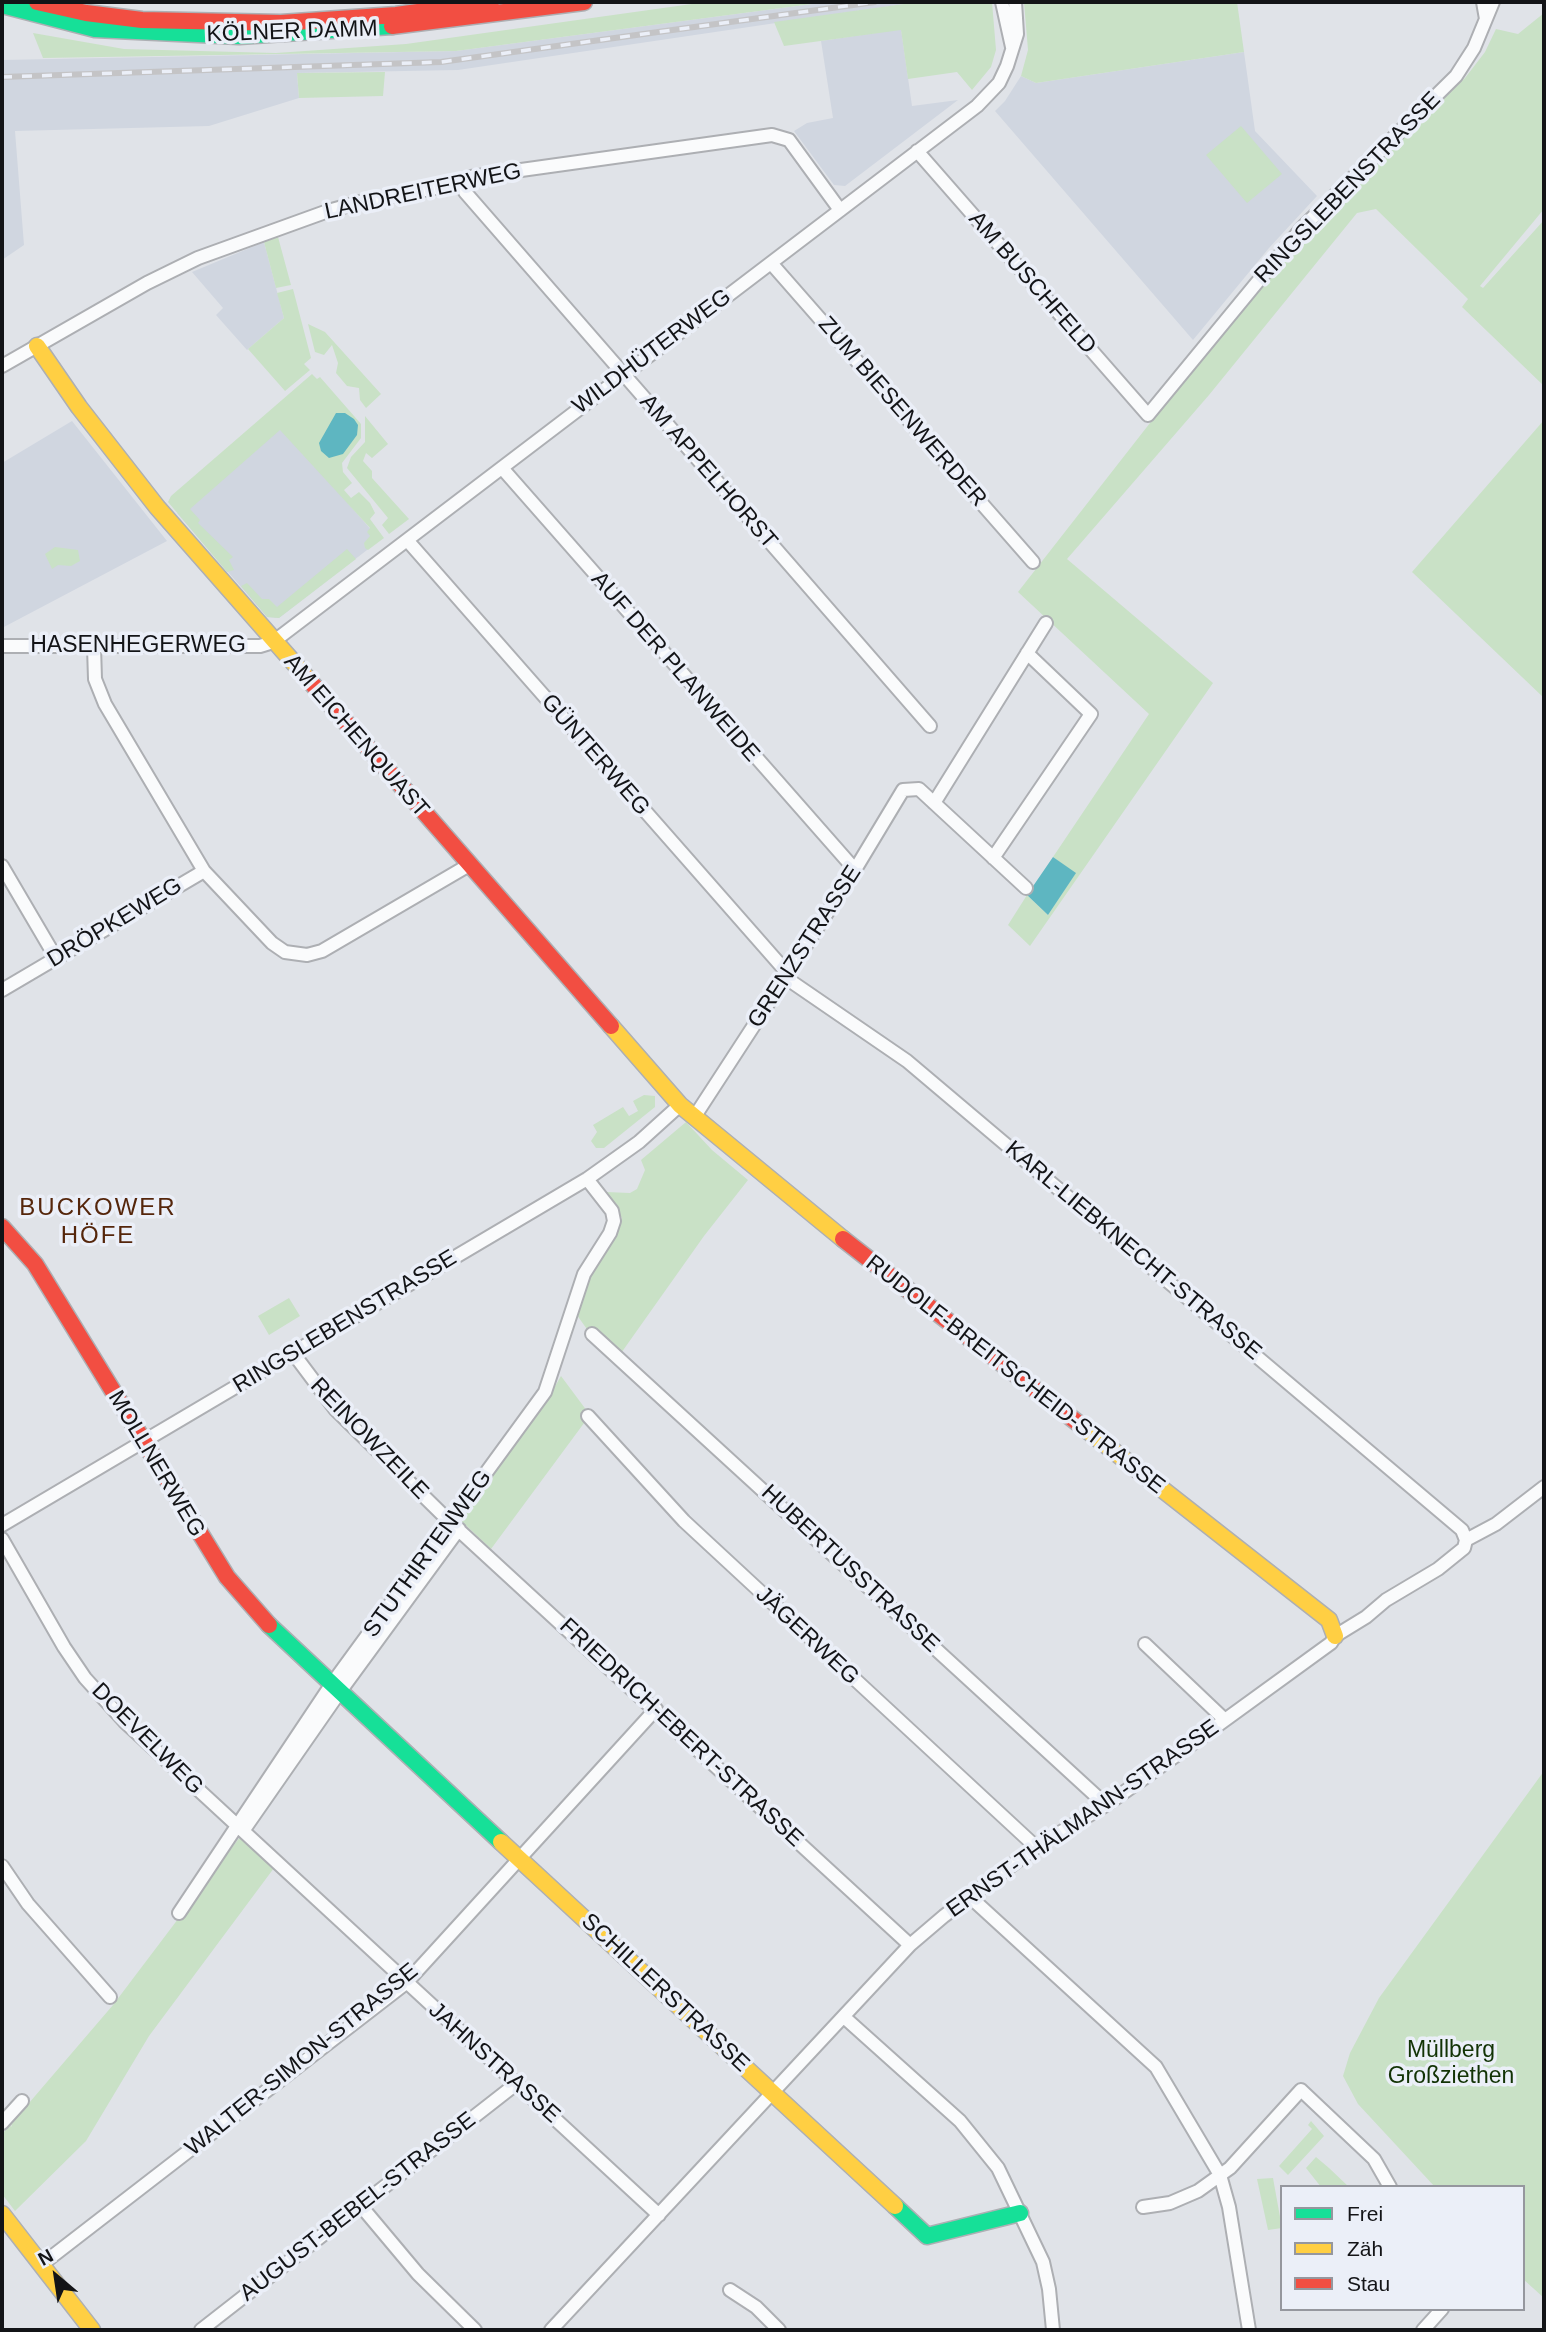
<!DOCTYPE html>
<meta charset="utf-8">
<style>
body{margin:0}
#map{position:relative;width:1546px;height:2332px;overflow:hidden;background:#e0e3e8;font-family:Arial,sans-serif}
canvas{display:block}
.frame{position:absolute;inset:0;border:4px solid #131417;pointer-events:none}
.legend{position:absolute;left:1280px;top:2185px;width:245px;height:126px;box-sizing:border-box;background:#ebeff8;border:2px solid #95979e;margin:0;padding:9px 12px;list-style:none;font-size:21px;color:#131417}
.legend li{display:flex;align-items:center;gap:14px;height:35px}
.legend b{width:35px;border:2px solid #95979e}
.north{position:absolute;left:21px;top:2241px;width:70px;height:70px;-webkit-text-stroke:5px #ebeff8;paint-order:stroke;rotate:331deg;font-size:19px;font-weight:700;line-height:28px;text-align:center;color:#131417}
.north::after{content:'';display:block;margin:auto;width:24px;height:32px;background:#131417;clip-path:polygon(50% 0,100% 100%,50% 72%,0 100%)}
</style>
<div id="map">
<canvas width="1546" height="2332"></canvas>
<div class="frame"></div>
<ul class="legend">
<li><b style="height:9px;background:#16e098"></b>Frei</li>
<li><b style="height:9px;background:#ffcf43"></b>Zäh</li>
<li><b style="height:9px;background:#f24e42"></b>Stau</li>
</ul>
<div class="north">N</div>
</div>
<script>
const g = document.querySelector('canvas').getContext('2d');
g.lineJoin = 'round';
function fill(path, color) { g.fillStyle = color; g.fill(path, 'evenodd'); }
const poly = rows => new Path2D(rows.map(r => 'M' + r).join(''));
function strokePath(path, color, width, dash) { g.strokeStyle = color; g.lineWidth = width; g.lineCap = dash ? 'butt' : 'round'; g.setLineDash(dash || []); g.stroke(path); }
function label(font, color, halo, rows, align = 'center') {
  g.font = font + ' Arial,sans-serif'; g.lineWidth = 7; g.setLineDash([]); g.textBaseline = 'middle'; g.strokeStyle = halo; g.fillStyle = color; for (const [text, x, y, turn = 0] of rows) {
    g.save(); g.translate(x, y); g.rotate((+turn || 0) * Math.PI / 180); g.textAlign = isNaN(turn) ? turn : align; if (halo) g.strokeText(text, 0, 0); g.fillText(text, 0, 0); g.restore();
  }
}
const built = poly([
 [827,2,918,2,458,70,297,73,299,98,209,126,15,131,24,245,2,260,2,60,456,51],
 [901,29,912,106,958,100,845,186,834,185,794,131,807,123,833,118,821,41],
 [1244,52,1255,131,1317,196,1269,248,1193,340,995,111,1005,101,1021,76,1036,83],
 [264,242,284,318,247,350,216,315,223,308,192,272],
 [72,421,167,541,2,628,2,463],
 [279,424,380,540,279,618,267,617,177,513]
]);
const green = poly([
 [706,2,827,2,456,51,43,58,33,33,124,49,276,53,406,44],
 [918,2,992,2,996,50,991,67,972,90,957,72,908,79,901,30,784,46,774,22],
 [1024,2,1237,2,1244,52,1036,83,1021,76,1028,50],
 [1544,13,1544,209,1480,286,1483,288,1544,220,1544,386,1462,307,1468,299,1376,209,1357,213,1209,395,1067,559,1213,683,1030,946,1008,925,1027,895,1048,915,1075,874,1053,857,1149,714,1018,592,1157,414,1285,260,1341,197,1465,78,1485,52,1496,29,1518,34],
 [385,72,383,96,299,98,297,73],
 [1241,126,1282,174,1247,203,1206,155],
 [278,237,291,285,276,288,264,242],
 [293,289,311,358,304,364,310,370,285,391,248,349,284,318,277,293],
 [308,324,325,332,381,394,366,408,360,400,359,388,347,386,336,373,338,363,332,345,324,355,315,352],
 [312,374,317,379,320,377,361,424,361,438,342,463,343,472,352,483,344,490,351,498,359,492,370,503,375,513,370,519,384,538,368,550,365,548,364,543,370,536,367,532,370,528,280,430,190,509,200,520,198,523,233,557,229,560,234,570,227,572,168,502,171,496],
 [365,416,388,444,372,458,366,453,363,461,372,471,372,478,409,519,389,534,382,525,388,518,347,468,351,457,365,442],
 [1544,420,1544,698,1412,572],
 [55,547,78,550,80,561,71,566,58,565,52,569,45,554],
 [347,549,356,559,279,618,267,617,241,586,247,583,262,599,269,599,277,607],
 [644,1095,655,1096,655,1107,604,1148,596,1148,591,1141,597,1132,593,1125,623,1107,629,1116,638,1111,633,1101],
 [686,1122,712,1150,748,1180,704,1236,619,1356,589,1332,574,1311,584,1281,622,1218,605,1196,606,1192,630,1193,637,1189,645,1170,641,1160],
 [289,1298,300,1316,269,1335,258,1316],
 [561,1376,590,1415,491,1549,457,1517,547,1400],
 [1544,1771,1544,2298,1523,2279,1523,2187,1435,2187,1358,2104,1343,2076,1350,2053,1379,1998],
 [240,1837,274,1868,149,2036,86,2141,15,2211,2,2194,2,2134,10,2125,12,2127,11,2124,113,2005],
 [1311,2121,1324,2136,1288,2175,1279,2166,1312,2129,1308,2125],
 [1316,2157,1329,2168,1349,2187,1321,2187,1306,2168],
 [1273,2178,1282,2228,1268,2230,1257,2179]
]);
const water = poly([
 [336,413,345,413,354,419,358,425,357,435,343,454,329,458,321,451,319,443],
 [1053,857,1076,873,1048,915,1027,895]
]);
const street = poly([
 [1002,2,1012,47],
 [1483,2,1486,19],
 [917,151,1148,415,1301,229,1456,76,1474,48,1493,2],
 [463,183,465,192,930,726],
 [771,263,1033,562],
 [2,366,147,283,198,258,328,211,364,201,463,183,471,177,772,135,789,140,840,210],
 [502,468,850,864],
 [407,540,783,968],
 [2,646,260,646,273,642,977,106,999,83,1007,66,1017,34,1015,2],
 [94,647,95,679,105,704,204,871],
 [934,803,1046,623],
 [993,858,1091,714,1027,653],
 [2,866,56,958],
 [786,978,907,1061,1462,1530,1466,1540],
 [2,990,204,871,272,943,285,952,307,955,322,951,469,865],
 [695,1116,853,873,903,790,919,789,1026,888],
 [592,1334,1106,1805],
 [293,1353,335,1409,450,1522,910,1945],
 [588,1416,684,1521,1036,1847],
 [2,1525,587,1179,639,1142,680,1105],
 [2,1539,64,1647,85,1678,124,1721,659,2215],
 [1145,1644,1225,1720],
 [243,1831,339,1693,459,1529],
 [2,1866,28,1904,110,1997],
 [969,1896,1156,2067,1220,2175,1229,2207,1249,2330],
 [179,1913,331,1685,545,1392,584,1274,610,1233,614,1221,612,1211,587,1179],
 [844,2017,960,2121,998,2168,1043,2262,1049,2289,1053,2330],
 [2,2123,22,2101],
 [361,2206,418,2274,475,2330],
 [1143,2207,1170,2203,1198,2191,1230,2168,1301,2090,1374,2159,1390,2187],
 [41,2265,406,1983,656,1709],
 [730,2290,756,2307,779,2330],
 [201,2330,516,2084],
 [551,2330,910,1945,944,1916,1036,1847,1106,1805,1185,1749,1331,1643,1335,1636,1366,1617,1386,1600,1438,1569,1464,1548,1466,1540,1496,1524,1544,1487],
 [1423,2330,1442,2309]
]);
const fast = poly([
 [2,5,95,29,239,36,392,26],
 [269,1625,501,1842],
 [895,2206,927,2236,1020,2213]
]);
const slow = poly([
 [37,346,79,407,157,507,308,679],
 [611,1026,680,1105,843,1239],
 [1083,1427,1329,1620,1335,1636],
 [501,1842,895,2206],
 [2,2214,92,2330]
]);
const jam = poly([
 [37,2,86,13,142,20,281,23,396,15,491,2],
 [392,26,584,2],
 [308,679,611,1026],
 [2,1227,35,1264,227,1577,269,1625],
 [843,1239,1083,1427]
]);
const rail = poly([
 [2,77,441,62,875,2]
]);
const streetNames = [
 ["KÖLNER DAMM",292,32,-2],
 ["RINGSLEBENSTRASSE",1348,188,-46],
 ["LANDREITERWEG",423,192,-12],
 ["AM BUSCHFELD",1032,283,49],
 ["WILDHÜTERWEG",652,352,-37],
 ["ZUM BIESENWERDER",902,412,49],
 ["AM APPELHORST",708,472,49],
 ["HASENHEGERWEG",138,646],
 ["AUF DER PLANWEIDE",675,667,49],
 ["AM EICHENQUAST",356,736,49],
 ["GÜNTERWEG",595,755,49],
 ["DRÖPKEWEG",115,923,-31],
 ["GRENZSTRASSE",805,947,-57],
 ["KARL-LIEBKNECHT-STRASSE",1133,1251,40],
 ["RINGSLEBENSTRASSE",345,1322,-31],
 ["RUDOLF-BREITSCHEID-STRASSE",1015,1375,38],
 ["REINOWZEILE",369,1439,46],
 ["MOLLNERWEG",156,1464,59],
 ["STUTHIRTENWEG",428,1554,-54],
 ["HUBERTUSSTRASSE",850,1569,43],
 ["JÄGERWEG",807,1636,43],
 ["FRIEDRICH-EBERT-STRASSE",681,1733,43],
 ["DOEVELWEG",147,1739,45],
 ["ERNST-THÄLMANN-STRASSE",1083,1819,-35],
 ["SCHILLERSTRASSE",665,1993,43],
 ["WALTER-SIMON-STRASSE",302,2060,-39],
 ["JAHNSTRASSE",494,2063,42],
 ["AUGUST-BEBEL-STRASSE",358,2207,-38]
];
const parkNames = [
 ["Müllberg",1451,2051],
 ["Großziethen",1451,2077]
];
const neighbourhoodNames = [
 ["BUCKOWER",98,1208],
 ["HÖFE",98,1236]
];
fill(built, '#d0d6e0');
fill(green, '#c9e1c6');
fill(water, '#5eb6c1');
strokePath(street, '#adafb3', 16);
strokePath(fast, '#adafb3', 19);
strokePath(slow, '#adafb3', 19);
strokePath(jam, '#adafb3', 19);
strokePath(street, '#fafbfc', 12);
strokePath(fast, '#16e098', 16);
strokePath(slow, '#ffcf43', 16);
strokePath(jam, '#f24e42', 16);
strokePath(rail, '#c4c4c6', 6);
strokePath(rail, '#ebeff8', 3.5, [10]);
label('23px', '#131417', '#ebeff8', streetNames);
label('23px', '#123305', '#ebeff8', parkNames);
g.letterSpacing = '2px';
label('24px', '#55260b', '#ebeff8', neighbourhoodNames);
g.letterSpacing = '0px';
</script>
